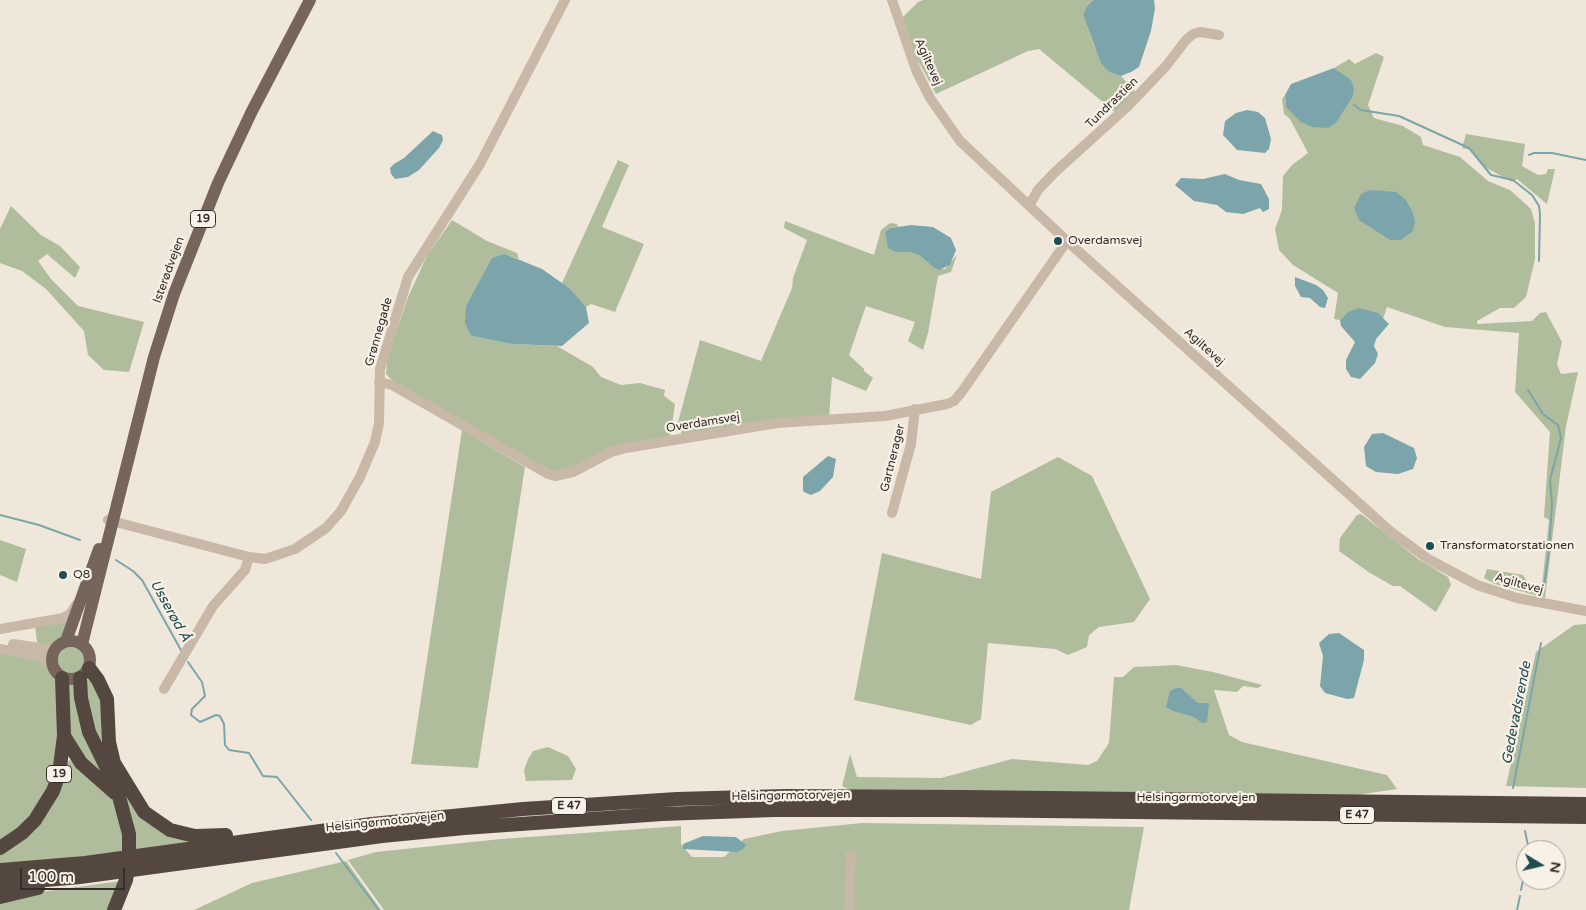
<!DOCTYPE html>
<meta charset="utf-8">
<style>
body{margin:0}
#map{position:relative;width:1586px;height:910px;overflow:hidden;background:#f0e7db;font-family:"Varela Round",sans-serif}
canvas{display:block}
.north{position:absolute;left:1516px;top:840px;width:50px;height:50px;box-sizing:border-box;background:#f8f1e7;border:1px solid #aaa29b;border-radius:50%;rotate:99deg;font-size:14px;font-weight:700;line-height:20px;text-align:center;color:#342c28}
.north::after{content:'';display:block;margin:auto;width:18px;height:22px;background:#204c52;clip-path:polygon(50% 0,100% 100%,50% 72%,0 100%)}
.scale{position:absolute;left:20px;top:868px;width:105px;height:22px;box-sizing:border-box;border:2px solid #342c28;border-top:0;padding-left:6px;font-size:15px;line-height:18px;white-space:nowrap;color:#342c28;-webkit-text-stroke:4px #f8f1e7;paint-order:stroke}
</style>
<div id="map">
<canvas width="1586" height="910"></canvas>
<div class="north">N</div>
<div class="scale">100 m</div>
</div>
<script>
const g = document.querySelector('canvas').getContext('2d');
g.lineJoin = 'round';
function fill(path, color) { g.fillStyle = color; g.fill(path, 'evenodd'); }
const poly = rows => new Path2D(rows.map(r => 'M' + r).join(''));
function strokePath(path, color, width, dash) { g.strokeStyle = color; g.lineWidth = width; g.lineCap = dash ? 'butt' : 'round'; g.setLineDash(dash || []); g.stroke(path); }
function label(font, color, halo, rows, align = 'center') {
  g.font = font + ' "Varela Round",sans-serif'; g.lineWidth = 4.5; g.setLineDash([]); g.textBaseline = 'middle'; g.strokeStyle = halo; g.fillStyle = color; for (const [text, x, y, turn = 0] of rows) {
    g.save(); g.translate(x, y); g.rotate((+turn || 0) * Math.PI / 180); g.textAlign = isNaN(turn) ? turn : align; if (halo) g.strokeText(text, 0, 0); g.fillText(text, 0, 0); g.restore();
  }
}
const green = poly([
 [923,0,1093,0,1086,7,1083,15,1095,48,1109,72,1121,76,1137,94,1116,113,1039,49,1028,51,936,94,914,53,903,17,918,2],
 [1376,53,1384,57,1368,105,1374,118,1403,126,1421,137,1423,145,1460,157,1488,181,1510,190,1531,209,1535,223,1535,259,1526,297,1514,308,1500,308,1477,321,1477,324,1532,321,1540,313,1546,312,1562,342,1557,364,1561,374,1578,372,1566,426,1545,598,1495,584,1484,578,1487,569,1523,575,1531,588,1542,586,1549,520,1544,517,1550,432,1515,392,1519,333,1445,327,1387,307,1383,319,1379,315,1348,312,1340,320,1334,319,1338,293,1293,265,1279,250,1275,229,1282,210,1283,176,1292,165,1308,153,1290,119,1284,114,1282,99,1285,95,1286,107,1350,101,1354,88,1351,82,1334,68,1349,59,1355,64],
 [1466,134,1525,144,1522,166,1538,175,1546,174,1548,169,1555,169,1547,204,1517,179,1512,182,1483,166,1470,150,1462,148],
 [618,160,629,165,602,227,644,244,615,312,591,304,586,307,562,283],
 [11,206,41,235,60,246,80,267,75,278,47,254,38,261,51,279,78,306,144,322,129,372,104,370,88,355,84,331,46,289,22,271,0,263,0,229],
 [452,220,487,241,517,253,519,259,505,254,478,286,466,306,471,336,512,344,557,346,593,367,601,377,621,385,640,383,665,390,664,396,675,404,670,438,564,471,549,471,392,380,386,374,387,360,408,297,427,256],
 [785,221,874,255,881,230,890,223,897,224,898,227,891,228,896,252,910,252,919,255,933,267,945,269,957,255,951,272,938,276,928,333,923,350,908,341,915,322,866,306,849,355,864,369,864,371,873,378,866,391,832,377,829,418,683,436,677,426,700,340,761,361,792,288,793,278,807,240,784,228],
 [462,430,525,467,478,768,411,764],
 [1058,457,1092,476,1150,599,1134,622,1099,627,1089,635,1087,647,1068,655,1055,649,988,643,981,719,971,725,854,700,882,553,981,579,991,492],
 [1361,514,1418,559,1448,577,1451,585,1436,612,1400,586,1393,586,1370,573,1339,551,1340,538,1357,515],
 [0,540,26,549,17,582,0,575],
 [72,618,64,637,54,645,39,645,37,642,35,626],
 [1586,624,1586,788,1506,786,1536,652,1574,625],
 '58 661a14 14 0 1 1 28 0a14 14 0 1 1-28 0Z',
 [0,652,37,660,45,664,58,684,58,756,51,781,37,807,13,834,0,842],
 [1176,665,1213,672,1262,685,1258,688,1243,686,1237,692,1214,690,1229,735,1242,742,1387,775,1397,789,1356,795,850,790,842,786,850,754,857,777,941,778,1012,759,1088,765,1097,761,1109,743,1114,677,1123,677,1134,667],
 [89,679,102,694,105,733,148,820,208,839,136,852,133,822,127,802,98,747,84,683],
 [68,685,77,685,103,773,80,758,69,735],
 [548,747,568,756,576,769,572,780,526,781,524,770,528,759,533,751],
 [69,760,74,762,109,792,120,815,124,854,0,863,0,854,10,848],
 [862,823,1144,827,1129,910,384,910,348,860,376,852,501,839,681,826,681,844,692,857,724,857,744,839,782,831],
 [346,861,381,910,194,910,252,883],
 [121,881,109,910,0,910,0,901,33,893]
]);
const water = poly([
 [1093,0,1154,0,1155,8,1151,31,1139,67,1131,72,1121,76,1109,72,1101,63,1083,15,1086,7],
 [1334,68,1351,80,1354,88,1353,96,1336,123,1328,128,1312,127,1301,122,1286,107,1285,95,1291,84],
 [1247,110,1258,112,1265,118,1271,139,1269,149,1265,153,1237,150,1223,135,1225,121,1236,113],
 [433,131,442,135,443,140,439,148,419,170,408,177,395,179,391,174,390,168,394,164,404,158],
 [1225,174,1239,180,1261,184,1269,199,1269,209,1263,212,1260,208,1243,214,1226,212,1217,205,1194,201,1175,185,1181,178,1203,179],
 [1370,190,1396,192,1406,200,1413,213,1415,222,1413,231,1401,240,1390,240,1359,220,1354,208,1361,194],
 [911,225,933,227,951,238,956,250,950,265,939,270,933,267,919,255,910,252,896,252,888,248,885,232,891,228],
 [505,254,542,269,569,288,586,307,589,323,562,346,512,344,471,336,465,323,466,306,492,258],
 [1295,277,1316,285,1323,290,1328,298,1325,308,1320,307,1310,298,1301,297,1295,286],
 [1359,308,1378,313,1389,324,1376,339,1374,346,1378,354,1375,363,1360,379,1351,377,1346,369,1346,360,1355,342,1341,326,1340,320,1348,312],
 [1383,433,1414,448,1417,458,1413,469,1398,474,1376,472,1366,466,1364,447,1372,434],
 [828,456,836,459,833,477,820,491,811,495,806,493,803,491,803,477],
 [1339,633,1364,650,1364,660,1354,698,1347,699,1325,693,1320,686,1323,656,1319,643,1329,634],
 [1176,688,1181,688,1198,703,1209,703,1207,722,1202,723,1194,717,1173,711,1166,707,1170,691],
 [703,836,736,837,746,845,743,849,737,852,683,849,683,844]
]);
const stream = poly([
 [1354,105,1361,110,1399,116,1469,148,1491,175,1513,180,1532,195,1539,206,1540,214,1539,261],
 [1529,155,1534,153,1552,153,1586,160],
 [1528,390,1543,414,1558,425,1561,438,1550,480,1552,504,1549,550,1543,593],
 [0,515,39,525,80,540],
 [116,560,133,571,142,580,182,652],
 [188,662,202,682,205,696,192,709,191,715,200,722,216,715,220,716,224,724,225,745,229,750,249,753,263,776,277,777,311,820],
 [1513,788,1541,643],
 [1525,831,1529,850],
 [336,853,379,910],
 [1521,890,1526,866],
 [1517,910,1520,896]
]);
const minor = poly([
 [892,0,916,70,930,98,960,141,1067,241,1390,531,1428,559,1477,585,1517,598,1586,611],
 [1029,206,1038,190,1054,173,1128,106,1166,66,1186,40,1193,34,1200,32,1219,35],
 [379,382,392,385,548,474,555,476,573,472,611,452,626,448,777,423,885,416,947,404,954,401,961,393,1067,241],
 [892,513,911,444,915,409],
 [108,520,249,557,265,559,295,549,326,528,341,511,360,477,375,442,379,423,380,369,408,277,480,164,565,0],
 [0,629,63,618,70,614,76,605],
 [13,644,54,650],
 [0,649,39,656,52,664],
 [164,689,213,606,245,570,249,557],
 [849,910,851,855]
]);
const major = poly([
 '52 660a19 19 0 1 1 38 0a19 19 0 1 1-38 0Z',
 [66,641,99,549],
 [82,644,154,357,174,294,218,183,252,111,310,0]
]);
const highway = poly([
 [89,668,98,680,107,699,109,742,114,763,144,812,170,830,195,836,226,835],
 [80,678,81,698,89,732,117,789,129,834,129,864,126,880,114,910],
 [64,736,81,763,115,793],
 [0,848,22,833,35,820,53,791,59,774,64,736,62,678],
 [0,870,85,863,372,824,523,809,677,799,786,796,962,797,1586,804],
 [0,884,80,877,382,836,464,828,662,814,774,810,952,810,1586,817],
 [0,897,38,888]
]);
const markers = [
 [1058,241,5,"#204c52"],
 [1430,546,5,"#204c52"],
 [63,575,5,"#204c52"]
];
const shields = [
 [203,219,25],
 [59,774,25],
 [569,806,35],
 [1357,815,35]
];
const shieldNames = [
 ["19",203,219],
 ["19",59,774],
 ["E 47",569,806],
 ["E 47",1357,815]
];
const streetNames = [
 ["Agiltevej",928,62,66],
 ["Tundrastien",1112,103,-44],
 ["Isterødvejen",169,270,-70],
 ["Grønnegade",379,332,-74],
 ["Agiltevej",1204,347,42],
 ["Overdamsvej",703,423,-9],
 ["Gartnerager",893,458,-76],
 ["Agiltevej",1519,584,15],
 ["Helsingørmotorvejen",791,796,-1],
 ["Helsingørmotorvejen",1196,798],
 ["Helsingørmotorvejen",385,822,-6]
];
const poiNames = [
 ["Overdamsvej",1068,241],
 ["Transformatorstationen",1440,546],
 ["Q8",73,575]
];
const waterNames = [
 ["Usserød Å",170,611,61],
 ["Gedevadsrende",1517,713,-79]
];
fill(green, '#b0bd9c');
fill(water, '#7ca5ab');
strokePath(stream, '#7ca5ab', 2);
strokePath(minor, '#c7b8a8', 10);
strokePath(major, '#75655a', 12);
strokePath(highway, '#54473f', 14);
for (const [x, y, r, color] of markers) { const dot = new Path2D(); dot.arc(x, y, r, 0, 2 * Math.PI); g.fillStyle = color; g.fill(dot); strokePath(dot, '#f8f1e7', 2); }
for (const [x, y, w] of shields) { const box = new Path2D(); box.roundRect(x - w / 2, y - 8.5, w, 17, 4); g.fillStyle = '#f8f1e7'; g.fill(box); strokePath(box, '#342c28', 1); }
label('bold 11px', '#342c28', null, shieldNames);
label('12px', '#342c28', '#f8f1e7', streetNames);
label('12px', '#342c28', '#f8f1e7', poiNames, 'left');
label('italic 14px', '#204c52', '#f8f1e7', waterNames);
</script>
